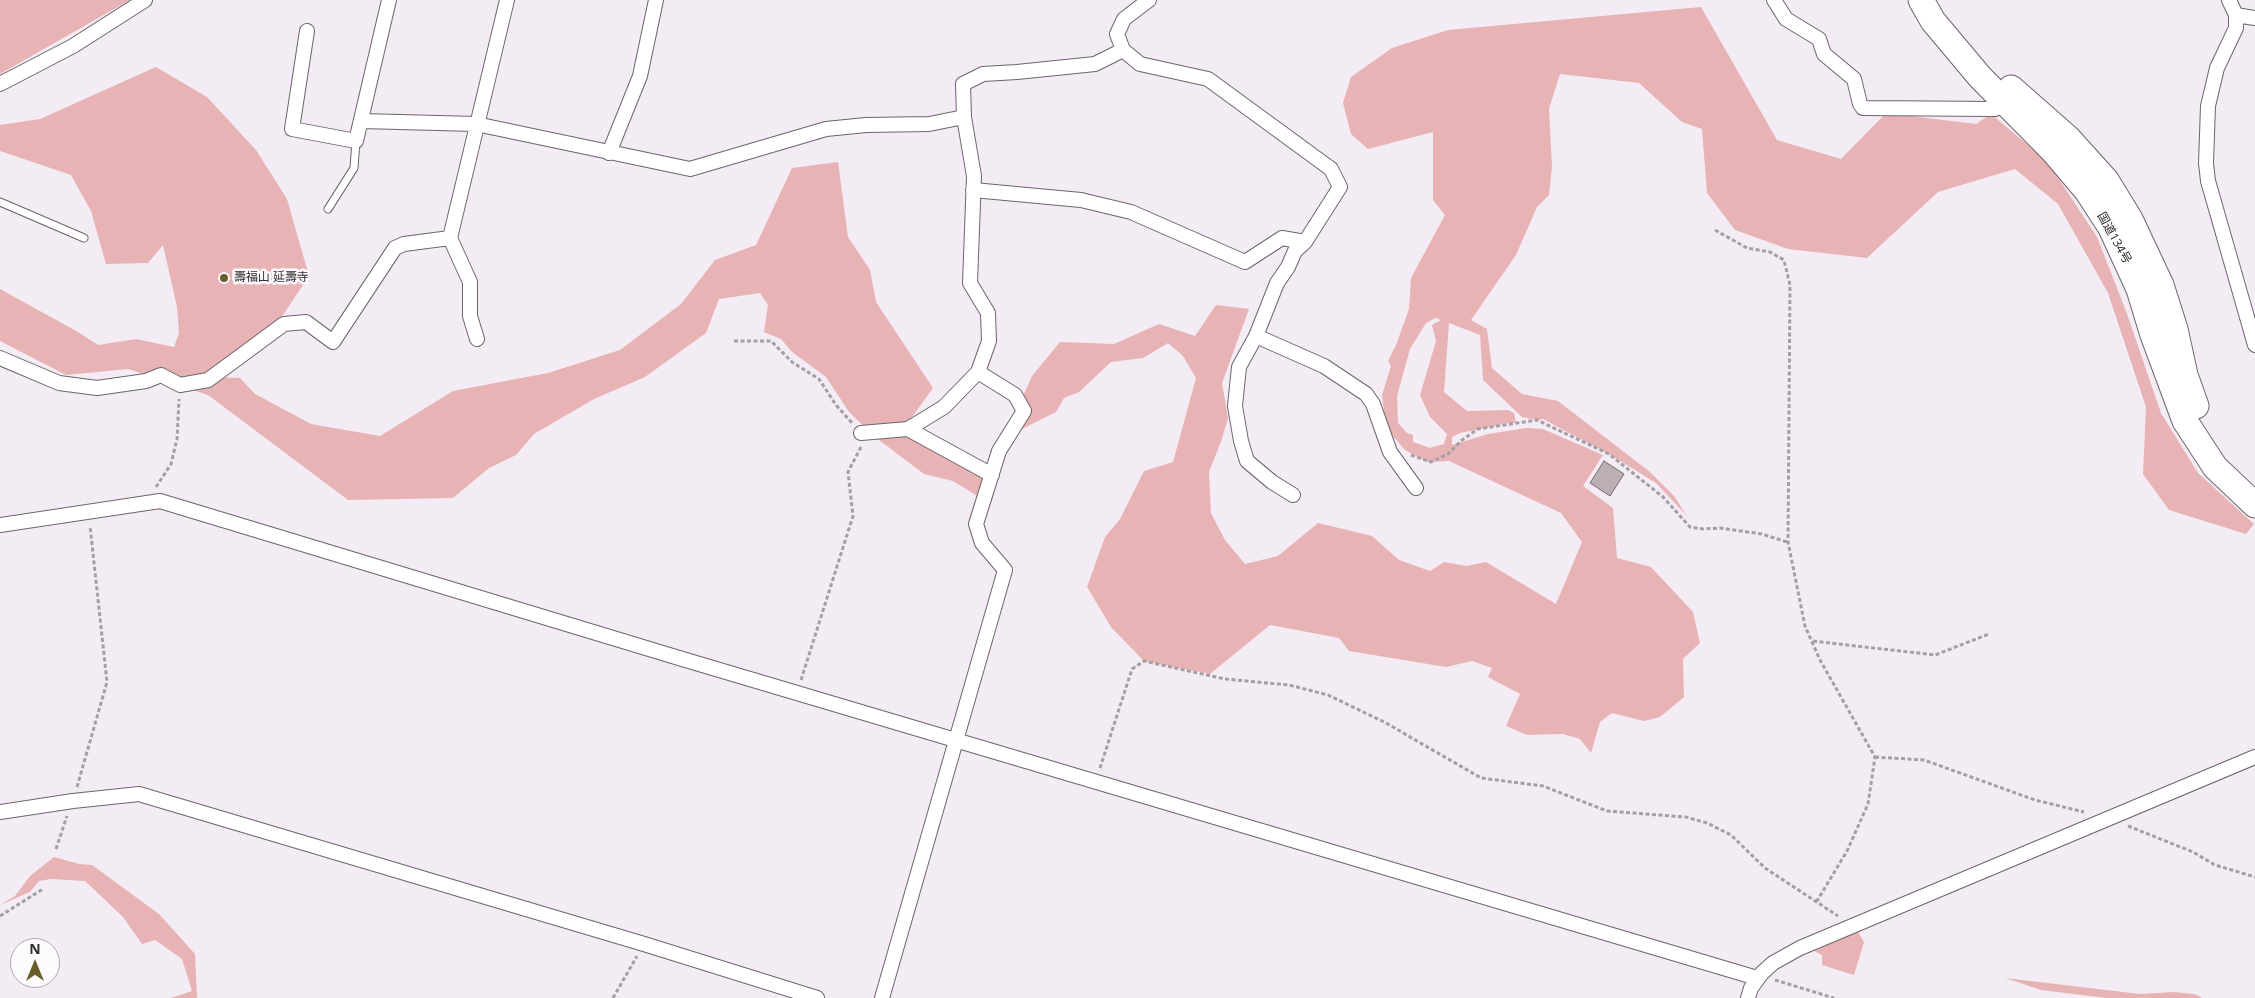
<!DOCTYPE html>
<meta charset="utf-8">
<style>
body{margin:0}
#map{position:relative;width:2255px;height:998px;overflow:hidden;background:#f4ecf5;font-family:"Noto Sans",sans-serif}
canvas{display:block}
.north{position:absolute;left:10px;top:938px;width:50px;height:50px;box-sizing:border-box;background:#fefbff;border:1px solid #aca9ac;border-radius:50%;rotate:0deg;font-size:14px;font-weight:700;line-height:20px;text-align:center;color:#302d30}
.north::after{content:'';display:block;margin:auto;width:18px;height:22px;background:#675e2a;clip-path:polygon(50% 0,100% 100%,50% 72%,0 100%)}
</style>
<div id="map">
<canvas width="2255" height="998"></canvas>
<div class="north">N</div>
</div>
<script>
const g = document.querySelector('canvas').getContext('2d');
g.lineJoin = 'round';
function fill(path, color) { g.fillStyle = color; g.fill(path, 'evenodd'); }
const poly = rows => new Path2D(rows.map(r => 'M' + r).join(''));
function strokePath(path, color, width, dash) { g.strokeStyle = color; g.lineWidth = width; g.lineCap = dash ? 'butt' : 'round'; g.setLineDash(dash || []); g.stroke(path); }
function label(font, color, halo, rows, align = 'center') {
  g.font = font + ' "Noto Sans","Noto Sans JP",sans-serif'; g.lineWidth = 5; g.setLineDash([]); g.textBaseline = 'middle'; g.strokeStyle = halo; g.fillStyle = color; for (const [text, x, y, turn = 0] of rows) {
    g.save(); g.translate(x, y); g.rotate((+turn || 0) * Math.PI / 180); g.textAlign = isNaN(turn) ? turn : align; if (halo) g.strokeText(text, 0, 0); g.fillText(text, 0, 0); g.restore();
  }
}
const green = poly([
 [0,0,130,0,0,74],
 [1701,7,1777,140,1841,159,1886,113,1976,124,1991,114,2047,161,2097,237,2126,311,2161,413,2198,473,2254,524,2246,534,2169,510,2143,474,2146,407,2108,293,2058,204,2015,169,1938,192,1867,258,1788,249,1735,230,1707,193,1702,129,1682,122,1639,83,1560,74,1549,109,1552,166,1549,195,1537,207,1516,255,1471,320,1487,329,1492,368,1522,394,1558,401,1650,472,1674,496,1687,516,1656,483,1609,454,1543,419,1537,420,1522,417,1483,380,1480,335,1449,323,1444,392,1467,411,1508,410,1514,413,1516,423,1508,423,1460,433,1452,437,1452,445,1488,434,1526,428,1543,429,1603,455,1583,486,1613,508,1617,558,1651,567,1693,612,1700,643,1683,659,1684,697,1660,717,1644,721,1612,713,1600,722,1591,753,1580,739,1563,734,1527,735,1506,726,1520,694,1488,677,1492,668,1472,661,1446,667,1349,651,1339,638,1270,625,1210,674,1144,661,1111,627,1087,587,1105,537,1120,519,1144,471,1173,462,1196,378,1183,356,1168,343,1143,358,1111,362,1079,392,1064,398,1056,412,1020,430,1011,423,1032,376,1060,342,1114,344,1159,324,1195,336,1216,305,1249,309,1222,383,1228,418,1222,439,1209,472,1211,513,1225,540,1245,564,1278,556,1318,523,1372,536,1399,560,1430,571,1444,562,1467,566,1486,562,1556,604,1582,542,1561,513,1449,461,1428,462,1405,450,1386,428,1382,395,1391,366,1388,361,1396,345,1409,309,1411,278,1445,215,1433,200,1433,132,1368,149,1351,134,1343,103,1351,77,1392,48,1448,30],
 [1436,318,1441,320,1432,325,1436,341,1420,395,1430,417,1447,434,1444,444,1430,448,1413,442,1413,435,1407,433,1398,423,1397,396,1410,349,1426,323],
 [156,67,207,97,256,150,287,199,309,276,263,345,217,377,240,378,255,394,311,424,380,436,453,391,548,373,620,350,681,304,715,260,756,245,792,168,838,162,848,237,870,270,876,302,933,388,912,417,914,438,984,479,979,497,953,481,924,474,875,437,849,412,826,377,792,352,781,339,764,332,768,305,760,293,719,299,706,333,645,377,594,399,534,434,516,455,489,468,453,498,348,500,208,395,128,369,66,375,0,341,0,289,78,332,98,345,136,339,174,347,179,333,177,307,163,245,148,263,106,264,91,211,71,175,0,151,0,125,40,119],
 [54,857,79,864,92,865,159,914,195,954,197,998,171,998,192,991,182,959,155,940,142,944,123,917,85,881,51,879,39,881,30,892,0,905,15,896,30,876],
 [1857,930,1864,942,1854,975,1822,965,1822,955,1814,951],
 [2005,978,2140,994,2174,992,2194,994,2203,998,2106,998,2041,990]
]);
const building = poly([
 [1604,461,1624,474,1610,496,1590,483,1604,461]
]);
const path = poly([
 [1715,230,1747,248,1770,252,1784,260,1790,285,1788,542,1805,626,1820,660,1875,757,1868,804,1847,851,1817,901],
 [734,341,771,341,792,362,819,379,836,405,852,423],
 [1411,455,1431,462,1448,454,1462,440,1478,429,1537,420,1609,454,1663,497,1690,527,1703,529,1720,528,1762,534,1787,542],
 [156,487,171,464,177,439,179,399],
 [1813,641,1935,655,1989,634],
 [801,680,853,516,848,472,861,447],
 [1875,757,1924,760,2035,800,2084,812],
 [1100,768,1132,669,1144,661,1225,679,1289,685,1328,695,1386,723,1481,778,1543,786,1607,811,1686,817,1707,823,1731,835,1765,868,1838,916],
 [77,787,107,682,90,526],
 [2128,826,2193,852,2215,865,2255,877],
 [56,849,67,816],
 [0,916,43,889],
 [1775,980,1834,998],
 [613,998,637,956]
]);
const lane = poly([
 [0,202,84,238],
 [328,209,354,168,356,141]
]);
const street = poly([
 [1149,0,1124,19,1117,34,1123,50,1140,64,1208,79,1331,169,1340,187,1305,242,1295,251,1288,267,1277,283,1256,336,1324,366,1366,394,1373,404,1390,452,1416,488],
 [1774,0,1786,19,1819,39,1824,54,1854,79,1860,104,1863,108,1995,109,2005,104],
 [2229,0,2236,15,2236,28,2217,68,2208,106,2206,163,2208,181,2255,345],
 [2236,15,2255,18],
 [307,31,292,129,356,141,389,0],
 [0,84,73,46,145,0],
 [361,121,476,124,690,169,826,129,866,125,929,124,964,117],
 [609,153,640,76,656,0],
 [973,190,1081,200,1131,212,1245,262,1282,238,1305,242],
 [1256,336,1239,367,1235,406,1241,441,1247,461,1272,482,1293,495],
 [477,339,470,316,470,282,450,238,507,0],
 [0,358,59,383,97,388,146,381,161,375,180,385,208,380,284,324,306,322,333,342,395,248,404,244,450,238],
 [908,429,992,475],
 [861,433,908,429,944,407,978,372,989,341,988,313,970,283,974,176,964,117,963,84,983,74,1017,72,1095,64,1123,50],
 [0,525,160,501,679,658,1757,978],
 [0,812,73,801,139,794,644,944,817,998],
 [882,998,1005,570,982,543,976,524,999,451,1024,411,1015,395,978,372],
 [1748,998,1751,988,1762,973,1773,963,1800,948,2255,757]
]);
const highway = poly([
 [1921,0,1933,21,1980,77,2054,152,2087,191,2111,228,2139,289,2153,335,2185,421,2215,467,2255,505],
 [2011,88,2069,139,2106,180,2130,219,2161,285,2175,329,2185,375,2196,406]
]);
const markers = [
 [224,278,5,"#675e2a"]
];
const streetNames = [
 ["国道134号",2114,238,61]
];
const poiNames = [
 ["壽福山 延壽寺",234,278]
];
fill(green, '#e8b3b4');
fill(building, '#bbafb4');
strokePath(building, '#756a6f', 1);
strokePath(lane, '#6c656c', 9);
strokePath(street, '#6c656c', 16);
strokePath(highway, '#6c656c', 27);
strokePath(path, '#a49ea5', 3, [4, 2.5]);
strokePath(lane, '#fff', 7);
strokePath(street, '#fff', 14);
strokePath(highway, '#fff', 25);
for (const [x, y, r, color] of markers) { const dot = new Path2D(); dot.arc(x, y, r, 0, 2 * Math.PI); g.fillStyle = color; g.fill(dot); strokePath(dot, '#fefbff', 2); }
label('12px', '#302d30', '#fefbff', streetNames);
label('12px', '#302d30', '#fefbff', poiNames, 'left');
</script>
